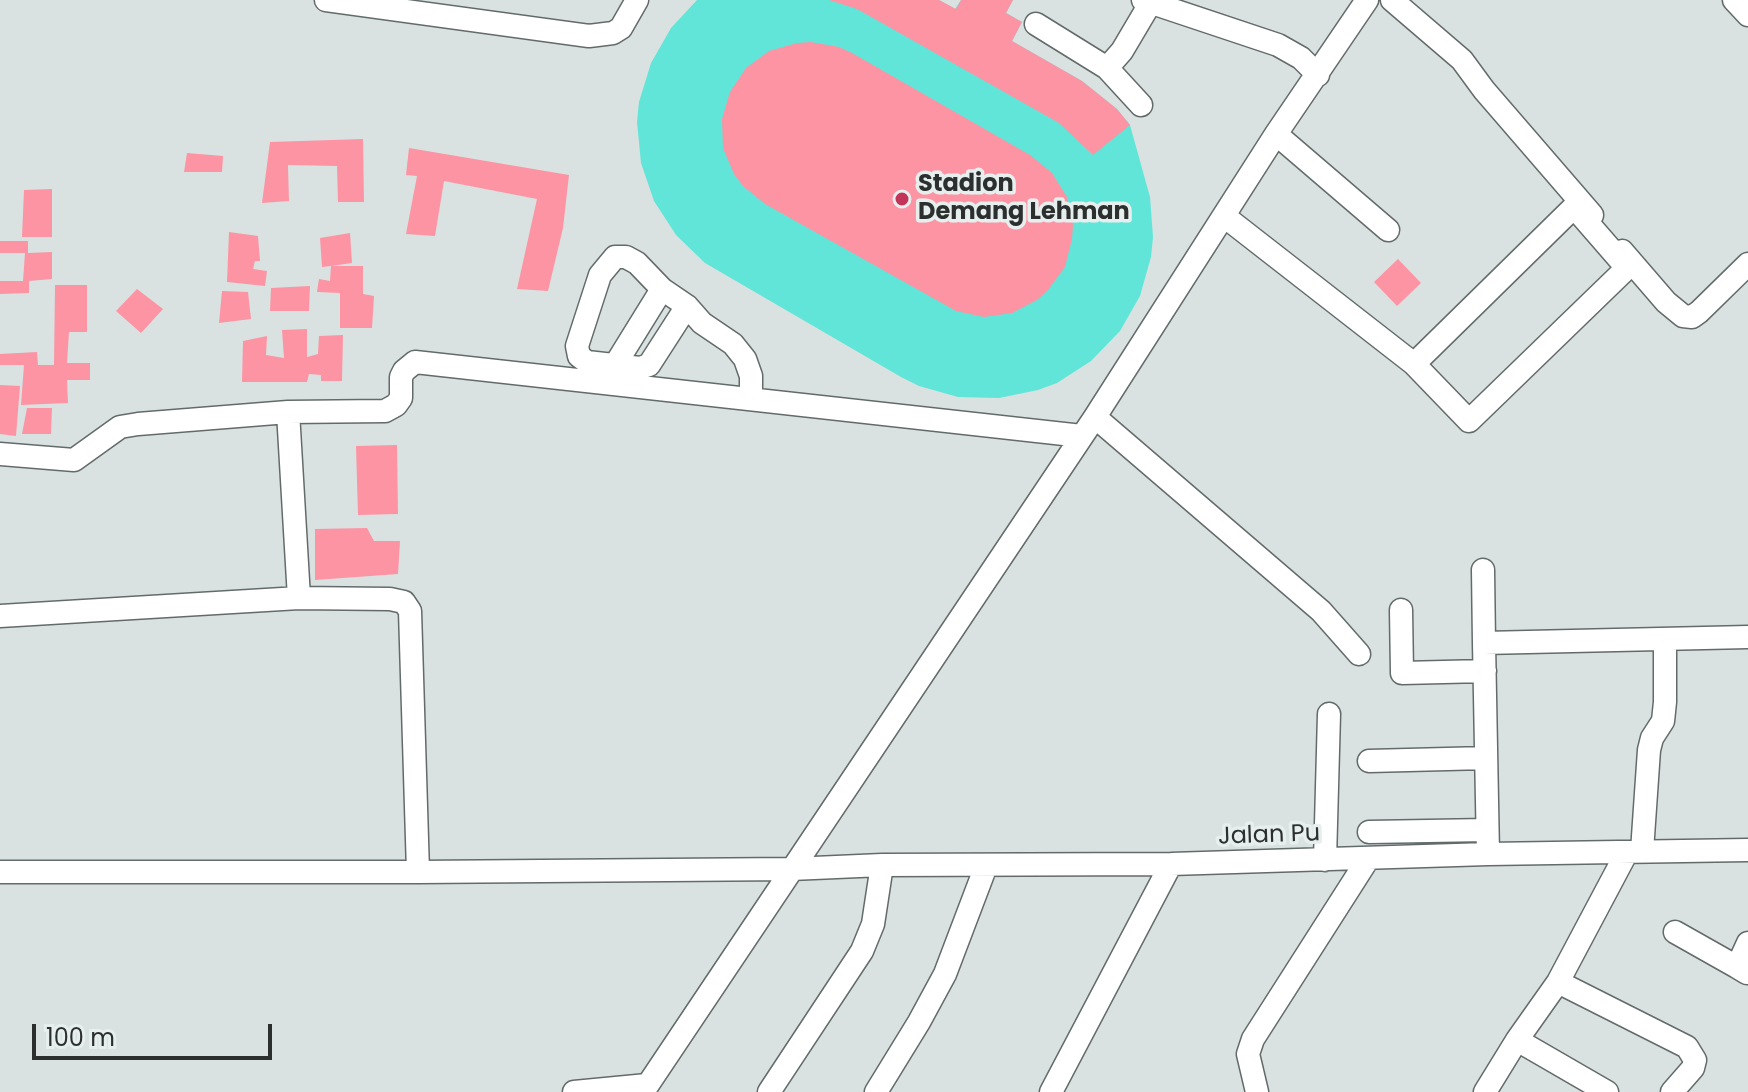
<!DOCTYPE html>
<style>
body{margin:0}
#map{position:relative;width:1748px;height:1092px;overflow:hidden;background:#d9e2e1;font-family:Poppins,sans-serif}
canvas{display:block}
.scale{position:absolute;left:32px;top:1024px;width:240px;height:36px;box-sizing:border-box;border:4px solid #2b2f2e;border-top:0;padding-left:10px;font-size:24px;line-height:28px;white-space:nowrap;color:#2b2f2e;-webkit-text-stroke:6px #e6efee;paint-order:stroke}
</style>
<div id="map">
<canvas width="1748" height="1092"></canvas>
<div class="scale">100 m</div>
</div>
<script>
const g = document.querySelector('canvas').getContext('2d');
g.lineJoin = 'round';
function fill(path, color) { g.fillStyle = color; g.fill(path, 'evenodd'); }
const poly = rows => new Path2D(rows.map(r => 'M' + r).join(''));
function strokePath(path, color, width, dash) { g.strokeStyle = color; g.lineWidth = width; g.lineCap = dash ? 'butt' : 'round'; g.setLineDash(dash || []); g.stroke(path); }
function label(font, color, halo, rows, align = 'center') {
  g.font = font + ' Poppins,sans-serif'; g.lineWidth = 7; g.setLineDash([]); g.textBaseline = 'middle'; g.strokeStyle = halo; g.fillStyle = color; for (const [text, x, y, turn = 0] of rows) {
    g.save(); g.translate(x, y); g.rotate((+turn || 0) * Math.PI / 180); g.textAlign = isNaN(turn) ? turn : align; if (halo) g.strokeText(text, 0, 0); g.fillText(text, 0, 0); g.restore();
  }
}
const green = poly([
 [697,0,939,0,955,9,961,0,1013,0,1006,13,1022,22,1012,41,1082,81,1117,109,1130,125,1150,197,1153,237,1151,257,1140,296,1120,331,1091,361,1057,383,1038,390,999,398,958,397,919,386,901,377,705,263,676,235,654,201,641,163,637,122,639,102,651,63,671,28]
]);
const building = poly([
 [829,0,939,0,956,9,961,0,1013,0,1006,13,1022,22,1012,41,1082,81,1117,109,1130,125,1093,155,1059,123,857,9],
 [811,42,839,47,852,53,1030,155,1052,173,1067,197,1073,225,1072,239,1065,267,1048,290,1037,300,1012,313,984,317,956,311,765,204,743,186,734,174,723,148,722,119,730,92,746,68,769,51,797,43],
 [363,139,364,202,338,202,337,166,288,165,289,201,262,203,270,142],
 [409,148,569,175,563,228,548,291,517,289,537,199,444,181,435,236,406,234,417,176,406,175],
 [187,153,223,156,222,172,184,172],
 [52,189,52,237,22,237,24,190],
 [229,232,258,236,260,261,255,261,253,269,267,271,265,286,227,282],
 [350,233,352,263,331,266,363,266,363,294,374,296,372,328,340,328,340,293,317,292,319,279,330,281,331,266,322,267,320,238],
 [0,241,28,241,28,253,52,252,52,279,29,281,29,293,0,294,0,281,23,281,25,253,0,253],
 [1398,259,1421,283,1397,306,1374,282],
 [55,285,87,285,87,332,69,332,67,363,90,363,90,380,67,380,68,403,21,405,24,365,0,365,0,354,37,352,38,365,54,365],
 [310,286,309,311,270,311,271,288],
 [137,289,163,309,141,333,116,311],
 [222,291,248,292,251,319,219,323],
 [307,329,307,357,318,354,319,336,343,335,342,381,321,381,321,375,309,374,307,382,242,382,243,341,267,336,266,355,284,358,282,330],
 [0,385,20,386,16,436,0,434],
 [27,408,52,408,51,434,22,434],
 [397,445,398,514,358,515,356,446],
 [367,528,374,541,400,541,398,574,315,580,315,529]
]);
const minor = poly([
 [326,0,589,36,613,33,621,28,637,0],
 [1143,0,1278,45,1301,58,1318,75],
 [1392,0,1462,60,1484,90,1592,215],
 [1734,0,1748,15],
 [1036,24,1107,68,1141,105],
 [1107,68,1122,51,1151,2],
 [1276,134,1388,230],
 [1224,216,1414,364,1469,421,1627,268,1574,207,1414,364],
 [1622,251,1666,302,1683,316,1692,317,1699,312,1748,264],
 [687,306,649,365,640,368,587,362,579,356,577,346,600,275,615,257,626,257,637,263,662,289,687,306,702,323,733,344,745,359,751,376,751,399],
 [615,365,662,289],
 [288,412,299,598],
 [1095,417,1321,611,1359,654],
 [0,454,74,460,120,427,138,424,288,412,385,411,396,405,401,398,401,377,404,371,415,362,1082,436],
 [1483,570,1484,643],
 [1401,610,1402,673,1485,671],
 [0,616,299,598,390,599,404,602,410,611,418,872],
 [1369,761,1486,758],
 [1369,832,1487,830],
 [1642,851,1649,750,1652,738,1663,721,1665,702,1665,639],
 [1488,854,1484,643,1748,637],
 [1325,860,1329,714],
 [0,872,418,872,791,869,882,865,1171,864,1488,854,1748,850],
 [1675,932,1737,967],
 [1747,973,1737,967,1748,943],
 [1558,982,1687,1047,1695,1060,1693,1068,1672,1092],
 [574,1092,647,1085],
 [643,1092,1095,417,1276,134,1367,0],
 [769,1092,862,951,873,924,882,865],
 [876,1092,919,1022,945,974,986,866],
 [1051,1092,1171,864],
 [1257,1092,1248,1054,1253,1039,1368,859],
 [1485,1092,1517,1040],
 [1607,1092,1517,1040,1558,982,1627,852]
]);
const markers = [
 [902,199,8,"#c33459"]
];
const poiNames = [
 ["Stadion",918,185],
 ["Demang Lehman",918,213]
];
const streetNames = [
 ["Jalan Pu",1269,836,-2]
];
fill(green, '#60e5d8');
fill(building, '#fc94a4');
strokePath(minor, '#636b6a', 25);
strokePath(minor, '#fff', 22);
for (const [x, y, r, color] of markers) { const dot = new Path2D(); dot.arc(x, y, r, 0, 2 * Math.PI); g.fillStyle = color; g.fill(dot); strokePath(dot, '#e6efee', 3); }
label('bold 24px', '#2b2f2e', '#e6efee', poiNames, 'left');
label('24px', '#2b2f2e', '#e6efee', streetNames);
</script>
